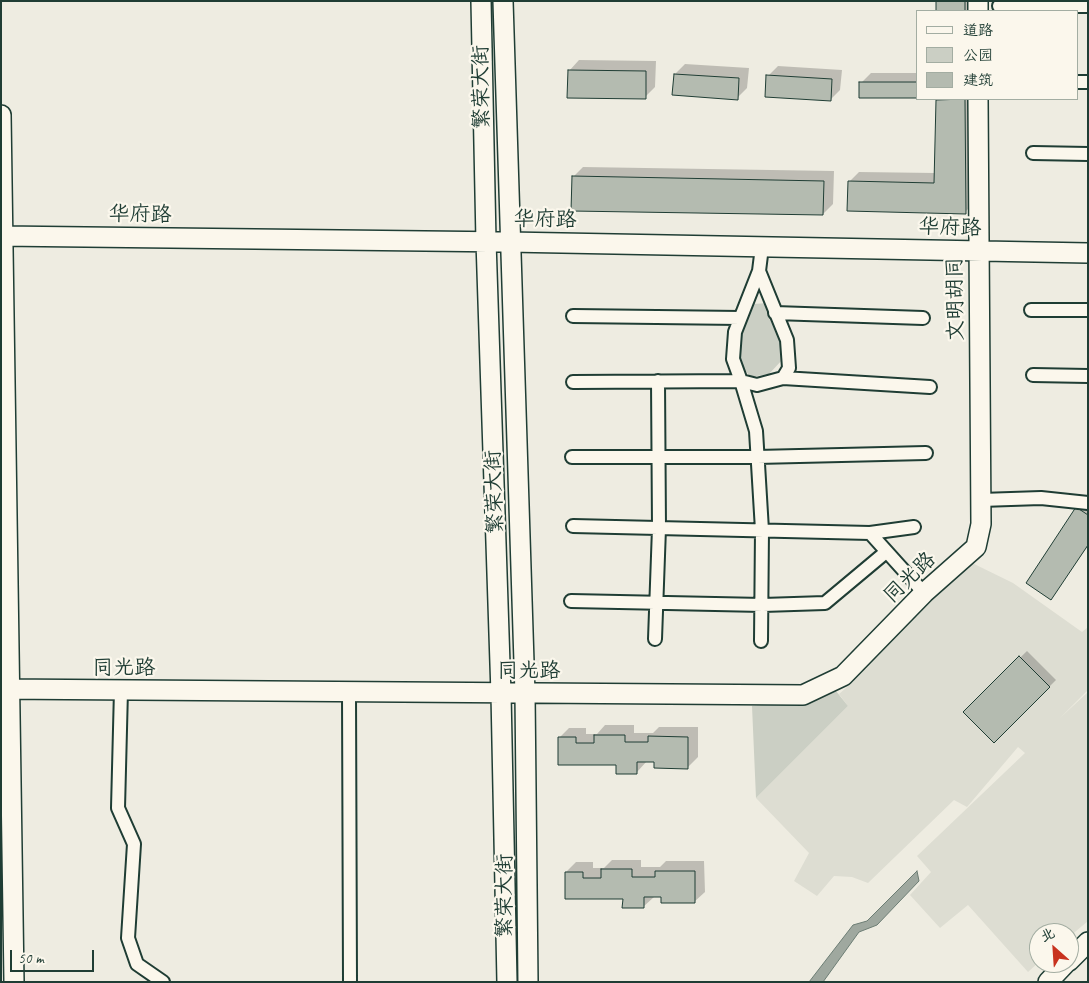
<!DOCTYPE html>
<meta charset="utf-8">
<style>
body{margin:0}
#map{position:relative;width:1089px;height:983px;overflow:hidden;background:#eeece1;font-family:Caveat,"LXGW WenKai TC",sans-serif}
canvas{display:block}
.frame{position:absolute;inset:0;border:2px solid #1f3d34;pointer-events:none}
.legend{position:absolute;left:916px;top:10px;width:162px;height:90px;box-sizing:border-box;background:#fbf7ec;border:1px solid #a3ada2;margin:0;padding:6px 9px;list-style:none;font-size:15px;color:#1f3d34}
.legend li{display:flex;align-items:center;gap:10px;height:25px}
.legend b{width:25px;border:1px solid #a3ada2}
.north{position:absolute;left:1029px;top:923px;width:50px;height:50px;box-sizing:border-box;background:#fbf7ec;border:1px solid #a3ada2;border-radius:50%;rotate:334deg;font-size:14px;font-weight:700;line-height:20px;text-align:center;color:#1f3d34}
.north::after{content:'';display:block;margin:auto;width:18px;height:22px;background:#c8321e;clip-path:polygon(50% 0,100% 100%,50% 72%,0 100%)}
.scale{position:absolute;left:10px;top:950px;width:84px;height:22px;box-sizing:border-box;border:2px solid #1f3d34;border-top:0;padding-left:6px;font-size:15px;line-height:18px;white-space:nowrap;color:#1f3d34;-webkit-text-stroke:4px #fbf7ec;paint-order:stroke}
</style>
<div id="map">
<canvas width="1089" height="983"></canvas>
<div class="frame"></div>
<ul class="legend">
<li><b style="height:6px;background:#fbf7ec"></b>道路</li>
<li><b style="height:14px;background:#cbcfc4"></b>公园</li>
<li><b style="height:14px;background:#b4bbb0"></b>建筑</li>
</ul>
<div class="north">北</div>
<div class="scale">50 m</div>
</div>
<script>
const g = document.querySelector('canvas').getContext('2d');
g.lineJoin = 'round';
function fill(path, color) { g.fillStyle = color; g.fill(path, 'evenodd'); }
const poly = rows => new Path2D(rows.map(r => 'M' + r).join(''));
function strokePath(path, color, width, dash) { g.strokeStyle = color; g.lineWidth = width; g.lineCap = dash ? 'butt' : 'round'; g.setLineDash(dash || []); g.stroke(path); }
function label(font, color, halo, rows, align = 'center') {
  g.font = font + ' Caveat,"LXGW WenKai TC",sans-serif'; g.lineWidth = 4.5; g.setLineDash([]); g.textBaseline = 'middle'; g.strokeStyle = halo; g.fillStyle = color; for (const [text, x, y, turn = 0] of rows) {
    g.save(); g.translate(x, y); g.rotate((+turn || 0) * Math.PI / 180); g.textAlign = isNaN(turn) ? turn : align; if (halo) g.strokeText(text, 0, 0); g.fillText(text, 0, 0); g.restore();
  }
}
const built = poly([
 [966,560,1013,583,1082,632,1088,627,1088,690,1060,718,1088,692,1088,921,1069,937,1069,933,1039,933,1039,962,1028,972,968,905,940,928,910,895,931,872,917,856,1025,753,1018,747,967,807,954,800,868,883,852,877,834,876,817,896,794,881,809,853,756,798,848,706,839,694,854,681,849,677]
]);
const green = poly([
 [769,303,780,338,783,359,769,374,751,377,738,363,742,335,753,304],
 [832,686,848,706,756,798,752,706,800,701]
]);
const water = poly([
 [917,871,919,881,877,925,859,932,823,982,809,982,853,925,867,921,917,871]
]);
const shadow = poly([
 [937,1,975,1,975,11,937,11],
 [579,60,656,61,655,87,645,97,569,71],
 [685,64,749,68,747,88,737,98,675,74],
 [778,66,842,70,840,90,830,100,768,76],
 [871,73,918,73,918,97,861,83],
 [939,99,975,99,975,202,965,212,849,182,859,172,936,173,937,101],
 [583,167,834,171,833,204,823,214,573,177],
 [1088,504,1088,546,1051,598,1077,508],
 [1027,651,1056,680,994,742,965,712],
 [605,725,634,725,634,733,653,733,659,727,698,727,698,757,688,767,647,761,637,772,559,738,569,728,586,728,586,734,597,734],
 [612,860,641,860,641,867,660,867,666,861,704,861,705,892,694,902,662,896,654,897,643,907,566,872,576,862,593,862,593,868,604,868]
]);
const building = poly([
 [936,1,965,1,965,11,936,11,936,1],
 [568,70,646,71,646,99,567,98,568,70],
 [674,74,739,78,738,100,672,95,674,74],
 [766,75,832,79,831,101,765,97,766,75],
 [859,82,918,82,918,98,859,98,859,82],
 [965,99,966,214,847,211,848,181,934,183,936,100,965,99],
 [572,176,824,181,823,215,571,211,572,176],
 [1076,507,1088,515,1088,545,1051,600,1026,583,1076,507],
 [1019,656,1050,687,994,743,963,712,1019,656],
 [594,735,625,735,625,742,648,742,648,736,688,737,688,769,654,768,654,762,637,762,637,774,616,774,616,765,558,765,558,737,576,737,576,743,594,743,594,735],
 [601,869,632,869,632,877,655,877,655,871,695,871,695,903,661,903,661,897,644,897,644,908,622,908,623,899,565,899,565,872,583,872,583,878,601,878,601,869]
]);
const street = poly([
 [999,6,1088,6],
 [1078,82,1088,82],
 [1033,153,1088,154],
 [759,271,787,340,789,368,783,378,757,385,741,381,733,359,735,332,759,271,762,247],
 [1031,310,1088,310],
 [775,313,923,318],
 [573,316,740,318],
 [1033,375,1088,376],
 [783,378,930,387],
 [573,382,741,381,756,431,762,530,761,641],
 [572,457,757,457,926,453],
 [981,500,1041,498,1088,503],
 [573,526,870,533,914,527],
 [870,533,924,593],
 [571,601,763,605,825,603,886,552],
 [655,639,659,528,658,381],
 [121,690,118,808,134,844,128,938,137,964,163,982],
 [349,693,350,982]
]);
const secondary = poly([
 [481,1,486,241,501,694,507,982],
 [503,1,525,694,528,982],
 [978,1,978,11],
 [1,115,14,982],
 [1,236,509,242,1088,253],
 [1,689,803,695,843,676,924,593,976,547,981,524,978,99],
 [1069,961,1088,942],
 [1048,982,1066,963]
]);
const streetNames = [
 ["繁荣大街",482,87,-91],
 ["华府路",140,215,1],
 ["华府路",545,220,1],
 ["华府路",950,228,2],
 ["文明胡同",956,299,-91],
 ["繁荣大街",495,492,-92],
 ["同光路",910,578,-44],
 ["同光路",124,668],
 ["同光路",529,671],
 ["繁荣大街",505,896,-90]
];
fill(built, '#ddddd2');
fill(green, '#cbcfc4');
fill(water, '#9fa89f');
strokePath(water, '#6c7d74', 1);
fill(shadow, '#0003');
fill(building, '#b4bbb0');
strokePath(building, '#1f3d34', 1);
strokePath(street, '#1f3d34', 16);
strokePath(secondary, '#1f3d34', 22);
strokePath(street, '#fbf7ec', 12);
strokePath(secondary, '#fbf7ec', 19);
label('21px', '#1f3d34', '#fbf7ec', streetNames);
</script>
